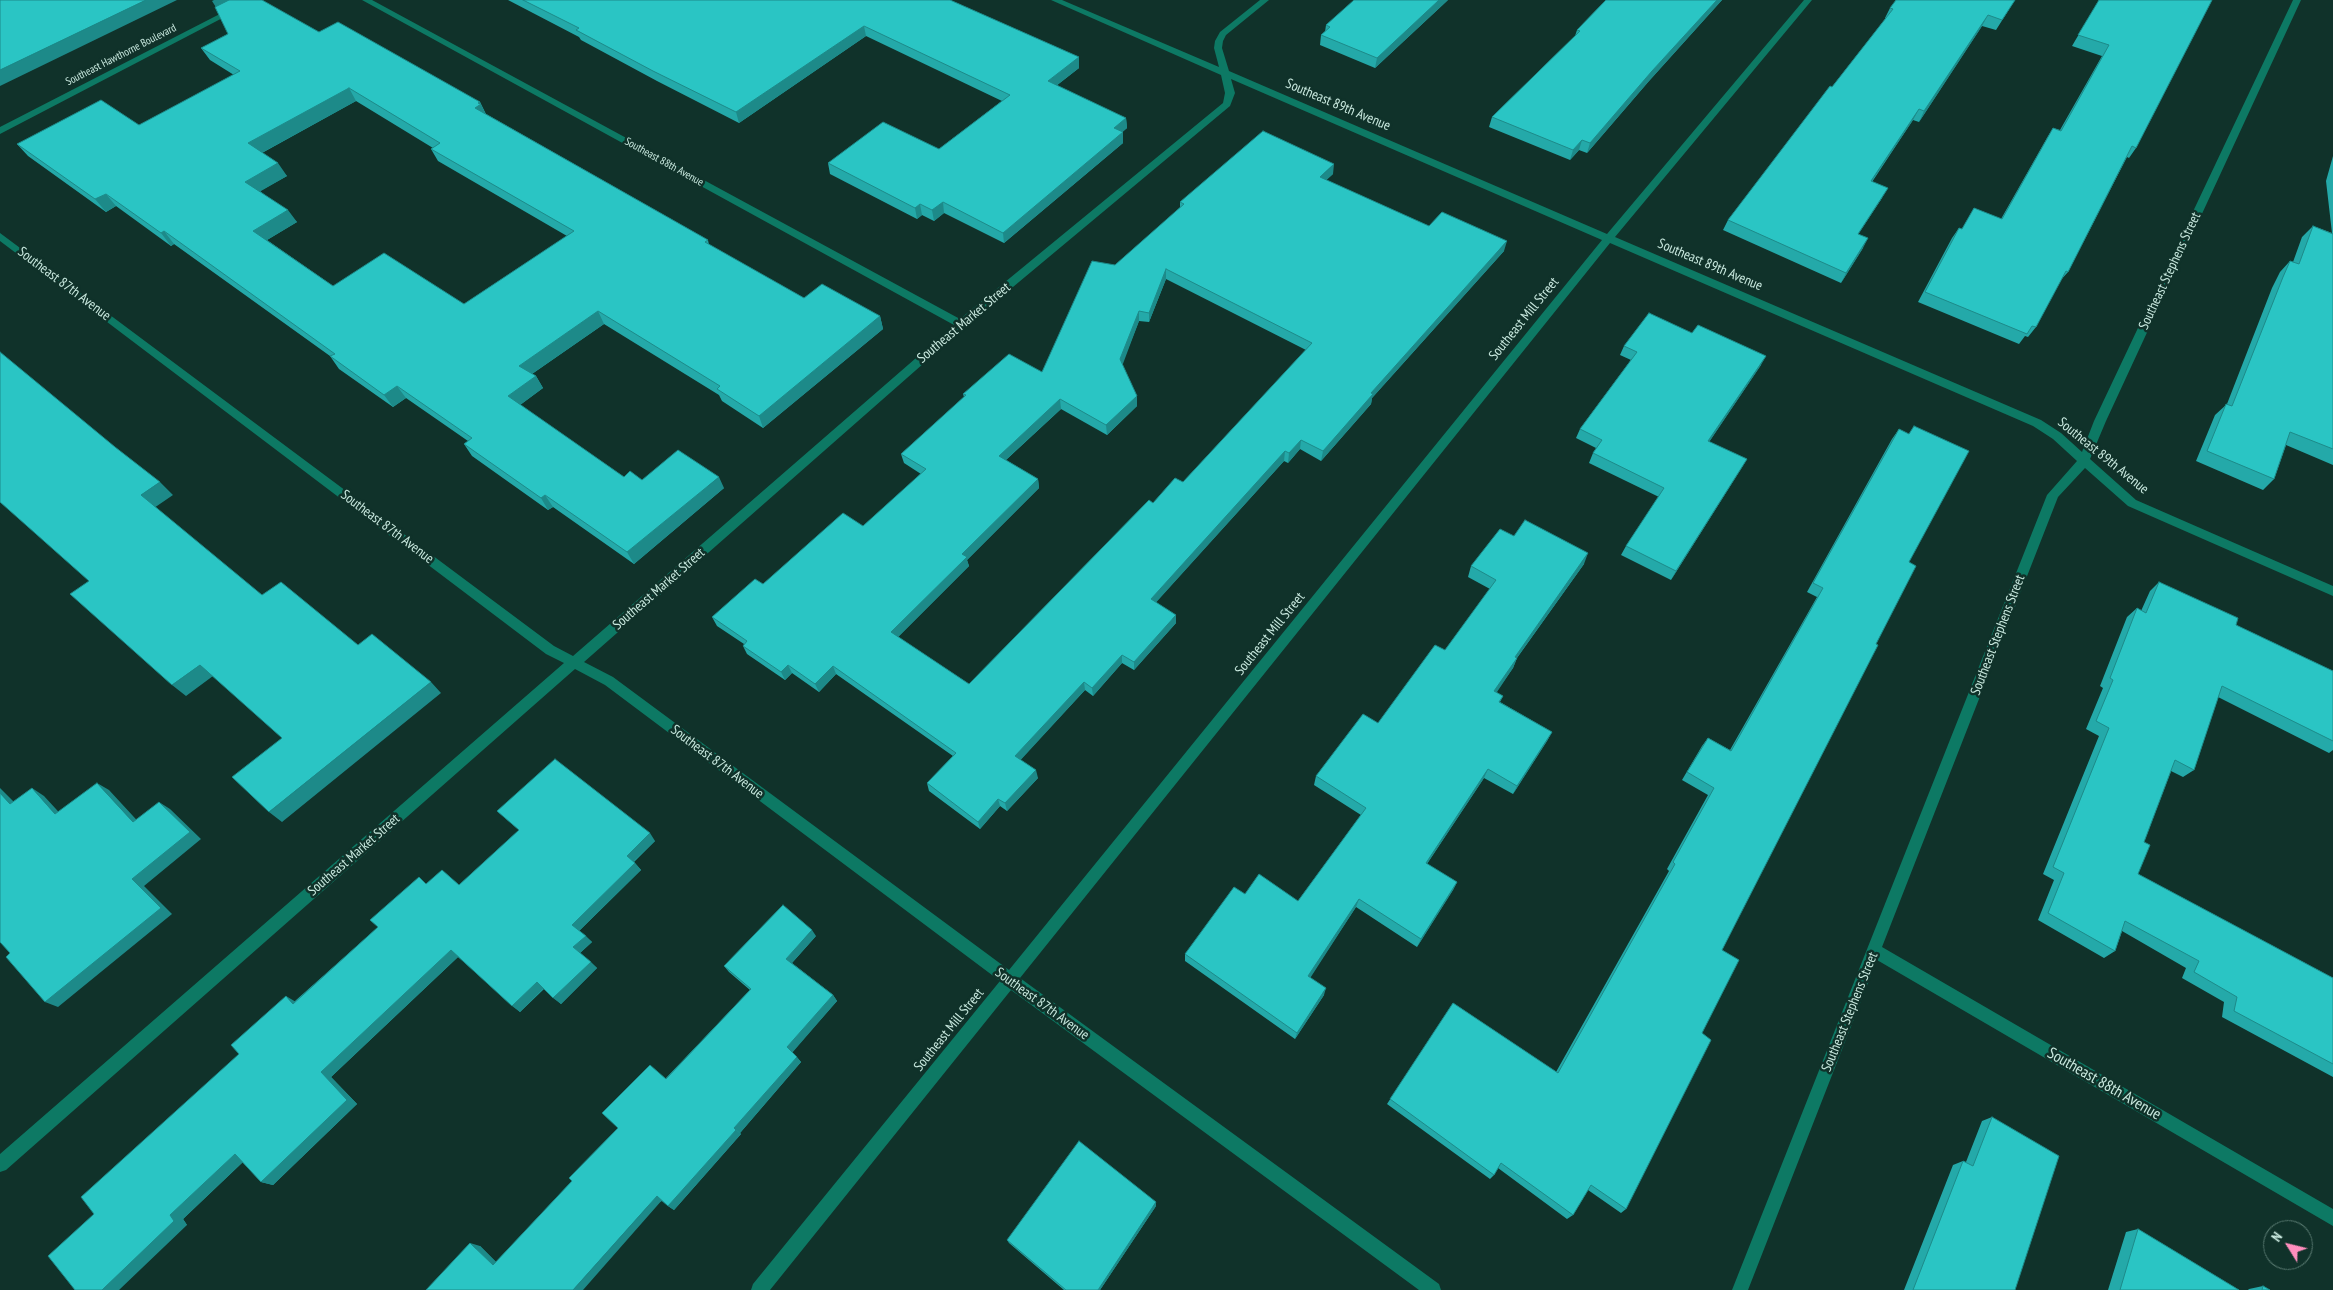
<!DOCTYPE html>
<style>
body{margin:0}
#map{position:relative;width:2333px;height:1290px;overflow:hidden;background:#10322a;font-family:"PT Sans Narrow",sans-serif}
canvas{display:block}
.north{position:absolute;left:2263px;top:1220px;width:50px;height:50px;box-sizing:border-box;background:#10322a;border:1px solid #5a7b72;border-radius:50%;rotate:306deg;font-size:14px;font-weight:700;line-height:20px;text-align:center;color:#c9e9df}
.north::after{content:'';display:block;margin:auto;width:18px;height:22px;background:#fe8ebd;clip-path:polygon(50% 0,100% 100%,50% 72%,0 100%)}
</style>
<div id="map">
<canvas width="2333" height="1290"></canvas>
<div class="north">N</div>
</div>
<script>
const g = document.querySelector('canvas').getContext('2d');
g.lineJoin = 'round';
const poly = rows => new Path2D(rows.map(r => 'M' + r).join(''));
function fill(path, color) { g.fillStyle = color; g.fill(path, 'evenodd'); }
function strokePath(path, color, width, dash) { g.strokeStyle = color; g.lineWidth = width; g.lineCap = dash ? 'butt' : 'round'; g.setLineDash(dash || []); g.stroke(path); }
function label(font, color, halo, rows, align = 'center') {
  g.font = font + ' "PT Sans Narrow",sans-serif'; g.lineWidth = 5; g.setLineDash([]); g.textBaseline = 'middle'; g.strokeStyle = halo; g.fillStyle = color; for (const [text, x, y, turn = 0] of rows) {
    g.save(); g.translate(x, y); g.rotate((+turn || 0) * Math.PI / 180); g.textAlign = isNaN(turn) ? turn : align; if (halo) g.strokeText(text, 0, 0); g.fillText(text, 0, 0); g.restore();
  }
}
const street = poly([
 [247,0,257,0,0,134,0,127,247,0],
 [362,0,372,0,960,319,1223,103,1225,93,1221,75,1051,0,1062,0,1219,67,1214,48,1215,41,1220,32,1260,0,1269,0,1226,35,1223,41,1222,48,1229,71,1607,234,1804,0,1812,0,1615,237,2041,420,2061,433,2082,452,2094,421,2293,0,2301,0,2106,421,2090,459,2136,500,2333,586,2333,596,2128,506,2085,468,2058,497,1882,947,2333,1209,2333,1226,1877,960,1748,1290,1732,1290,2047,495,2077,461,2053,439,2033,426,1610,243,1020,978,1439,1284,1441,1290,1419,1290,1011,990,770,1290,751,1290,753,1284,1000,981,605,685,575,669,6,1170,0,1172,0,1154,564,663,546,654,0,241,0,233,554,646,573,656,954,325,362,0],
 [1231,79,1602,240,1009,970,613,677,584,662,965,327,1230,106,1235,93,1231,79]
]);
const wall = poly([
 [508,0,950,0,1079,57,1079,68,1056,86,1126,118,1127,128,1122,132,1123,132,1123,143,1004,243,944,213,934,221,922,215,917,219,830,174,828,163,939,149,1002,101,866,36,739,123,657,81,581,40,579,37],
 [1448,0,1375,68,1320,45,1321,35,1325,32,1326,25],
 [1606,0,1722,0,1649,81,1587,153,1579,150,1570,160,1489,127,1492,117,1575,36,1577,30],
 [2015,0,1996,30,1982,26,1919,122,1913,120,1872,182,1882,198,1858,234,1863,248,1841,283,1723,230,1728,220,1886,18,1885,18,1890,8],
 [2099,0,2212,0,2136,148,2129,158,2127,157,2068,272,2060,281,2036,327,2028,337,2025,336,2019,344,1918,302,1952,238,1959,228,1962,229,1974,208,2001,219,2047,138,2053,128,2060,130,2102,56,2072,46],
 [319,32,480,102,486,114,708,240,709,245,804,298,880,316,883,329,763,428,722,401,719,395,604,324,532,374,536,376,543,388,520,405,624,477,642,480,724,488,634,564,553,507,548,510,472,456,464,444,468,441,406,398,393,407,339,369,330,356,174,244,171,246,116,206,106,212,28,156,17,144,139,125,234,75,210,60,201,48,228,34],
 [356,101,433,148,431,149,438,161,567,236,464,304,333,286,267,240,297,222,260,191,287,176,262,153],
 [2333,156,2333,465,2286,445,2274,479,2263,490,2196,461,2215,415,2227,404,2272,288,2280,272,2290,261,2293,262,2302,237,2313,226,2332,233,2326,181],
 [1333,174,1326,180,1429,226,1504,251,1372,398,1371,404,1321,461,1300,449,1288,463,1284,461,1156,602,1176,623,1134,670,1122,663,1093,696,1085,690,1020,760,1038,778,1007,811,1000,806,980,829,929,791,927,783,953,756,836,674,819,692,792,673,785,680,747,654,743,646,744,644,717,626,712,617,763,584,863,526,921,474,904,463,901,454,964,397,963,394,1042,372,1115,265,1180,208,1180,202],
 [1166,279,1306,350,1183,482,1153,503,969,684,898,637,969,566,967,560,1039,488,1038,479,1006,460,1061,409,1107,435,1137,406,1122,364,1139,321,1149,322],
 [1624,346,1761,365,1709,442,1747,459,1671,580,1621,555,1626,546,1659,497,1589,463,1593,453,1596,448,1576,438,1580,429,1631,360,1620,355],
 [1899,429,1909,562,1722,950,1702,1033,1626,1209,1621,1213,1588,1190,1573,1215,1567,1219,1498,1168,1494,1175,1490,1179,1387,1104,1453,1003,1556,1072,1669,871,1667,869,1708,795,1682,780,1702,746,1708,738,1730,750,1817,597,1807,592,1892,439],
 [1514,536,1584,564,1517,658,1513,668,1496,692,1503,696,1500,702,1552,732,1547,741,1513,794,1484,778,1427,864,1457,882,1453,890,1417,947,1356,907,1310,977,1324,995,1295,1039,1185,961,1185,954,1245,894,1298,901,1361,815,1314,785,1316,776,1378,723,1445,650,1490,589,1468,577,1471,566],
 [2159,582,2236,625,2333,671,2333,750,2329,753,2218,697,2194,770,2183,777,2171,771,2144,842,2138,874,2333,978,2333,1077,2222,1017,2224,1002,2182,978,2186,968,2122,931,2115,951,2104,958,2038,920,2054,880,2043,874,2099,736,2086,729,2103,688,2100,686,2127,617,2137,608,2141,611,2150,591],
 [497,811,655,841,634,862,641,870,579,931,592,942,580,953,597,968,561,1004,544,989,520,1012,458,957,331,1077,357,1104,273,1185,261,1182,243,1162,183,1219,187,1225,94,1214,239,1054,295,1001,442,870,459,885,519,830],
 [816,936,792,963,833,995,837,1001,792,1052,801,1062,740,1133,741,1134,674,1210,668,1206,662,1201,426,1290,480,1246,496,1262,572,1181,618,1128,666,1078,750,990,729,972,724,966],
 [1992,1117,2015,1290,1904,1290,1953,1165,1963,1161,1966,1162,1982,1121],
 [1156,1206,1100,1290,1064,1290,1009,1243,1007,1240],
 [2138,1229,2239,1290,2108,1290,2126,1232],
 [2263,1286,2270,1290,2248,1290,2249,1289]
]);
const shadedWall = poly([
 [146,0,177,0,0,86,0,70],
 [214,0,243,0,219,12,212,1],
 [1439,0,1448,0,1375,68,1377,58],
 [1717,0,1722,0,1649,81,1587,153,1590,143,1652,71],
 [1988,15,1982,26,1919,122,1924,111],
 [864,26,866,36,739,123,736,112],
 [1079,57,1079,68,1048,92,1048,81],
 [349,88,356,101,256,156,248,143],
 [480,102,487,117,475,108,478,103],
 [1919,109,1913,120,1865,191,1871,181],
 [1126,118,1127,128,1115,139,1114,128],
 [1123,132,1123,143,1004,243,1003,233],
 [1582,140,1579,150,1570,160,1573,150],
 [278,163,287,176,254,195,245,182],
 [1334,164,1333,174,1319,187,1320,177],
 [1888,188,1882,198,1852,244,1858,234],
 [106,194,116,206,106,212,95,199],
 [943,202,944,213,934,221,932,210],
 [920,204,922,215,917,219,915,208],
 [288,210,297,222,262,243,253,231],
 [164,231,174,244,171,246,161,233],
 [1868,238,1863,248,1841,283,1846,273],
 [1507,241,1504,251,1372,398,1371,404,1321,461,1323,451,1371,393],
 [1166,269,1166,279,1149,322,1149,313],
 [598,311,604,324,526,378,519,366],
 [1139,311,1139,321,1121,369,1120,359],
 [880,316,883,329,763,428,759,416],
 [1766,356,1761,365,1703,451,1708,441],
 [536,376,543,388,516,408,508,396],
 [397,386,406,398,393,407,384,395],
 [1137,396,1137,406,1107,435,1106,425],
 [1060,399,1061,409,1000,465,999,456],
 [1301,440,1300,449,1288,463,1289,453],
 [1285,451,1284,461,1151,608,1151,599],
 [1747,459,1741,469,1671,580,1676,571],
 [719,477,724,488,634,564,627,552],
 [1038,479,1039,488,967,560,969,566,894,641,891,632,962,554],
 [160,482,173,495,154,508,141,495],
 [545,495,553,507,548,510,541,498],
 [1588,553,1584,564,1511,666,1515,657],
 [1176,615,1176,623,1134,670,1134,662],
 [1122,655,1122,663,1093,696,1092,688],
 [1517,658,1513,668,1491,701,1494,691],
 [200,665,213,676,186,696,172,685],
 [788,665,792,673,785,680,781,672],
 [833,666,836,674,819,692,815,684],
 [431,682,441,693,282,822,269,812],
 [1084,682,1085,690,1017,764,1015,756],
 [1552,732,1547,741,1513,794,1517,786],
 [1488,769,1484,778,1422,871,1426,863],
 [1036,770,1038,778,1007,811,1005,803],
 [97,783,109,790,145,829,133,822],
 [0,788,23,811,10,804,0,793],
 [32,788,44,796,67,821,55,814],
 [998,799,1000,806,980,829,978,822],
 [159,802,170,809,201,839,144,886,172,914,58,1007,45,1002,132,879],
 [650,833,655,841,633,862,627,856],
 [635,863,641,870,579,931,572,925],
 [1457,882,1453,890,1417,947,1421,939],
 [1359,899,1356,907,1307,983,1308,976],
 [812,930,816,936,790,965,786,959],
 [586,936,592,942,580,953,573,947],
 [451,950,459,956,331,1077,357,1104,273,1185,261,1182,321,1072],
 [591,962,597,968,561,1004,553,998],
 [537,982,544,988,520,1012,512,1006],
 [1326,988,1324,995,1295,1039,1297,1033],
 [833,995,837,1001,792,1053,787,1047],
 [286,996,296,1002,293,1004],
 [797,1057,801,1062,740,1133,734,1128],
 [736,1130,741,1134,674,1210,668,1206],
 [235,1154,247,1158,183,1219,187,1225,119,1290,102,1290,170,1215],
 [657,1196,663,1199,583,1290,573,1290],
 [1156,1202,1156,1206,1100,1290,1098,1290],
 [470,1243,480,1246,502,1268,493,1265]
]);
const building = poly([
 [0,0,146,0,0,70,0,0],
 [229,0,262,0,319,32,338,22,480,102,478,103,481,104,475,108,708,240,705,242,804,298,822,284,880,316,759,416,717,389,720,386,598,311,519,366,536,376,508,396,624,477,630,471,642,480,678,450,719,477,627,552,545,495,541,498,464,444,472,438,397,386,384,395,330,356,335,354,164,231,161,233,106,194,95,199,17,144,101,100,139,125,240,71,201,48,228,34,215,7,229,0],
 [349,88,440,143,431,149,574,231,464,304,384,253,333,286,253,231,288,210,245,182,278,163,248,143,349,88],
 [523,0,950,0,1079,57,1048,81,1126,118,1114,128,1123,132,1003,233,943,202,932,210,920,204,915,208,828,163,883,122,939,149,1010,95,864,26,736,112,653,71,576,30,579,28,523,0],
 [1354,0,1439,0,1377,58,1321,35,1330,27,1326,25,1354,0],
 [1606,0,1717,0,1652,71,1590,143,1582,140,1573,150,1492,117,1580,31,1577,30,1606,0],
 [1896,0,2015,0,2002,20,1988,15,1924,111,1919,109,1871,181,1888,188,1858,234,1868,238,1846,273,1728,220,1830,86,1832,87,1893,9,1890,8,1896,0],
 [2099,0,2212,0,2136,148,2132,146,2068,272,2066,271,2036,327,2032,326,2027,334,1925,292,1959,228,1962,229,1974,208,2002,219,2053,128,2061,131,2109,45,2078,35,2099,0],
 [1263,131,1334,164,1320,177,1429,226,1442,212,1507,241,1371,393,1373,394,1323,451,1301,440,1289,453,1285,451,1151,599,1176,615,1134,662,1122,655,1092,688,1084,682,1015,756,1036,770,1005,803,998,799,978,822,927,783,956,753,833,666,815,684,788,665,781,672,743,646,747,641,712,617,755,579,763,584,843,513,863,526,926,469,901,454,966,395,963,394,1009,354,1042,372,1092,261,1115,265,1184,204,1180,202,1263,131],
 [1166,269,1312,343,1183,482,1175,478,1153,503,1149,500,969,684,891,632,967,557,962,554,1038,479,999,456,1060,399,1106,425,1137,396,1120,359,1139,311,1149,313,1166,269],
 [2313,226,2333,234,2333,449,2290,432,2274,479,2207,451,2226,404,2232,406,2283,277,2290,261,2299,264,2313,226],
 [1649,313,1692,333,1698,325,1766,356,1708,441,1747,459,1676,571,1626,546,1664,488,1593,453,1602,440,1580,429,1637,352,1624,346,1649,313],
 [0,352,115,447,160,482,141,495,262,595,281,582,358,645,372,634,431,682,269,812,232,777,282,738,200,665,172,685,70,594,89,581,0,502,0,352],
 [1914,426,1969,451,1909,562,1916,566,1876,644,1878,645,1722,950,1739,960,1702,1033,1711,1040,1626,1209,1591,1185,1573,1215,1501,1163,1494,1175,1390,1099,1453,1003,1558,1073,1675,864,1673,862,1714,788,1687,772,1708,738,1731,751,1823,588,1813,583,1899,429,1909,434,1914,426],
 [1525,520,1588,553,1515,657,1517,658,1494,691,1503,696,1499,702,1552,732,1517,786,1488,769,1426,863,1457,882,1421,939,1359,899,1308,976,1326,988,1297,1033,1185,954,1234,887,1245,894,1259,874,1298,901,1366,808,1316,776,1363,714,1378,723,1435,645,1445,650,1496,580,1471,566,1500,529,1514,536,1525,520],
 [2159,582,2238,618,2236,625,2333,671,2333,741,2222,686,2194,770,2175,760,2144,842,2150,845,2138,874,2333,978,2333,1064,2234,1011,2237,997,2194,972,2199,961,2125,921,2115,951,2048,913,2064,873,2053,867,2109,728,2096,721,2113,680,2110,678,2137,608,2146,613,2159,582],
 [555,759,650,833,627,856,635,863,572,925,586,936,573,947,591,962,553,998,537,982,512,1006,451,950,321,1072,347,1100,261,1182,235,1154,170,1215,174,1221,102,1290,75,1290,48,1256,94,1214,81,1197,239,1054,231,1045,286,996,293,1004,378,927,370,920,419,877,426,884,442,870,459,885,519,830,497,811,555,759],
 [97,783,133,822,159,802,190,832,132,879,161,908,45,1002,6,957,10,953,0,942,0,793,10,804,32,788,55,814,97,783],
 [783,905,812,930,786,959,833,995,787,1047,797,1057,734,1128,736,1130,668,1206,657,1196,573,1290,426,1290,470,1243,493,1265,572,1181,569,1178,618,1128,602,1113,650,1065,666,1079,751,989,724,966,783,905],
 [1992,1117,2059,1156,2015,1290,1913,1290,1963,1161,1973,1166,1992,1117],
 [1079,1141,1156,1202,1098,1290,1066,1290,1007,1240,1079,1141],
 [2138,1229,2239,1290,2120,1290,2138,1229],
 [2263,1286,2270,1290,2262,1290,2263,1286]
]);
const farStreetnames = [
 ["Southeast Hawthorne Boulevard",121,55,-27],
 ["Southeast 88th Avenue",664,162,29]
];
const streetNames = [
 ["Southeast 89th Avenue",1338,105,23],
 ["Southeast 89th Avenue",1710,265,23],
 ["Southeast Stephens Street",2170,271,-65],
 ["Southeast 87th Avenue",64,284,37],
 ["Southeast Mill Street",1524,319,-51],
 ["Southeast Market Street",964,323,-40],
 ["Southeast 89th Avenue",2103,456,39],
 ["Southeast 87th Avenue",387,527,37],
 ["Southeast Market Street",659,589,-41],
 ["Southeast Mill Street",1270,634,-51],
 ["Southeast Stephens Street",1998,635,-69],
 ["Southeast 87th Avenue",717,762,37],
 ["Southeast Market Street",354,855,-41],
 ["Southeast 87th Avenue",1042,1004,36],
 ["Southeast Stephens Street",1850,1012,-68],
 ["Southeast Mill Street",949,1030,-51]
];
const nearStreetnames = [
 ["Southeast 88th Avenue",2104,1084,30]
];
fill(street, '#0d7964');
fill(wall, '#24a9a9');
fill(shadedWall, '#1d8a89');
fill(building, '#2ac5c4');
strokePath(building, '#1d8a89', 1);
label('11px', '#c9e9df', '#10322a', farStreetnames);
label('14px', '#c9e9df', '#10322a', streetNames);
label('16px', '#c9e9df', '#10322a', nearStreetnames);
</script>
